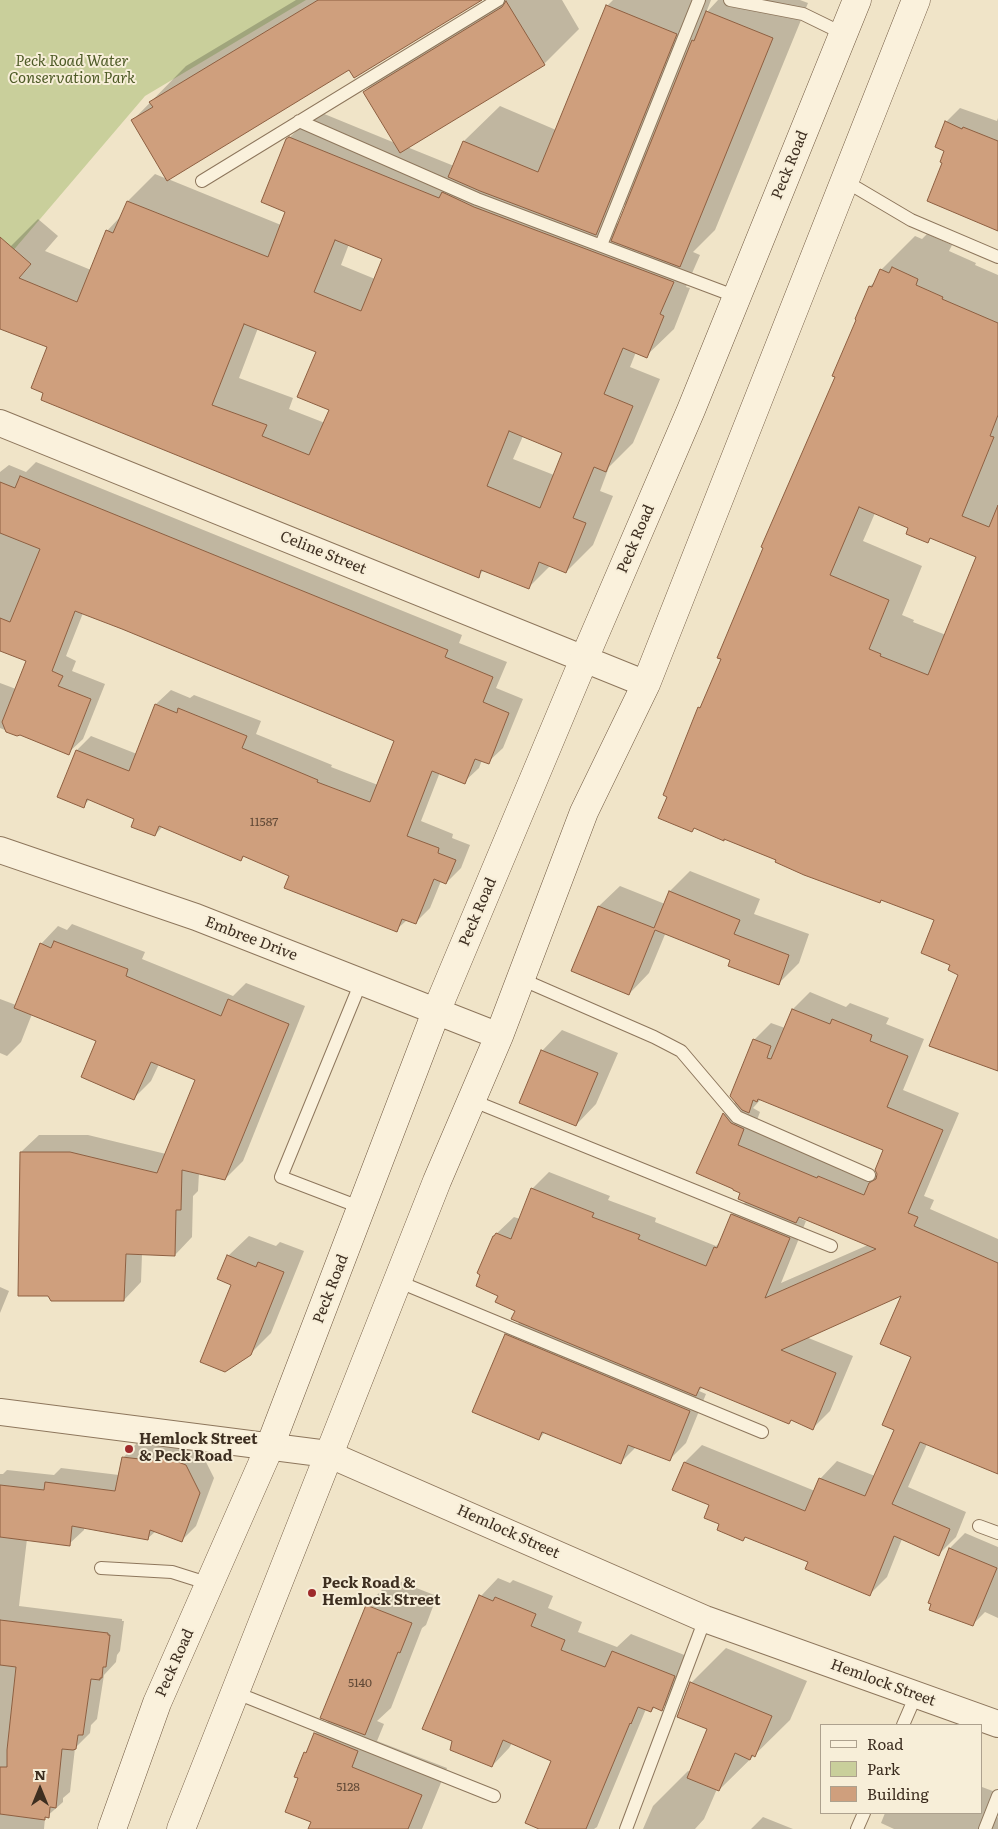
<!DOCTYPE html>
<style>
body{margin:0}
#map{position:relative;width:998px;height:1829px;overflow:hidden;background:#f0e4c8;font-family:Literata,serif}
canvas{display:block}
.legend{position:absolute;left:820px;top:1724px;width:162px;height:90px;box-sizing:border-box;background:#f7eed8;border:1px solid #ada18e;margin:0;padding:6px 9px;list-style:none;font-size:15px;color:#3d2e20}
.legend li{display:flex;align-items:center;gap:10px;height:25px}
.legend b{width:25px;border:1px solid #ada18e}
.north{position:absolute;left:15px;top:1764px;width:50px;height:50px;-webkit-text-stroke:4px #f7eed8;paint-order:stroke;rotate:0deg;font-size:14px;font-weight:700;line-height:20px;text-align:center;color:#3d2e20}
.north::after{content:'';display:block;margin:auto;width:18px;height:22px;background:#3d2e20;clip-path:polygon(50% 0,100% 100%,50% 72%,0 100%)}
</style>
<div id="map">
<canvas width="998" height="1829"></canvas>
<ul class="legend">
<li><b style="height:6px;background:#faf1dc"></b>Road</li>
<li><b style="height:14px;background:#c9cf9b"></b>Park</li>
<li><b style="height:14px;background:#cf9f7d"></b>Building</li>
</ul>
<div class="north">N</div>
</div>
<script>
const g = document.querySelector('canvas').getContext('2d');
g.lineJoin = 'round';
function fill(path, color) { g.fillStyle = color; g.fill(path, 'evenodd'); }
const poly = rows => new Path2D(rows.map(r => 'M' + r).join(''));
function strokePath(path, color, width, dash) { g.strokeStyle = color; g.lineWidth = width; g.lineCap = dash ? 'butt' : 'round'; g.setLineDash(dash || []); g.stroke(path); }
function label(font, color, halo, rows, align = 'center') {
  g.font = font + ' Literata,serif'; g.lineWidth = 4; g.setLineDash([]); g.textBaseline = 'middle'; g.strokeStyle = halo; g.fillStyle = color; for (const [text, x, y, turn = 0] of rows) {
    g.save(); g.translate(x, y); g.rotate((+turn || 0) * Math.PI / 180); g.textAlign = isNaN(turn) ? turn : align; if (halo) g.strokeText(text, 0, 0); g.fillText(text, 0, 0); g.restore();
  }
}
const green = poly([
 [0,0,306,0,145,96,0,266]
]);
const shadow = poly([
 [296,0,480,0,350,68,168,179,281,225,287,211,287,140,317,111,395,143,364,92,400,57,493,0,562,0,579,29,544,64,407,147,454,166,464,141,500,106,556,130,607,6,613,0,711,0,706,13,718,0,800,0,808,3,715,230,693,252,700,255,686,287,690,288,674,329,646,356,636,352,630,367,660,379,633,443,609,467,600,491,613,496,593,545,566,572,550,566,528,588,484,570,478,576,45,393,49,346,0,328,0,259,11,246,38,219,58,236,45,251,91,270,107,231,122,215,128,201,155,174,167,179,132,121,186,66],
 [629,201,619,224,609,220],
 [349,244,384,258,375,279,341,265],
 [258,328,317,352,331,410,325,423,289,409,293,398,239,378],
 [523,436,564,453,554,475,513,459],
 [960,108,997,121,998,118,998,230,944,162,946,122],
 [927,234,952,245,949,251,976,263,975,265,998,275,998,1071,936,919,882,899,880,902,695,827,692,831,669,796,699,708,704,702,836,377,870,286,876,281,881,270,915,236,922,239],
 [875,513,910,527,927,542,931,538,976,556,976,559,946,635,913,622,914,620,902,615,922,566,863,541],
 [36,462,462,635,459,643,507,662,496,688,523,699,503,748,488,762,482,760,479,768,464,782,440,772,421,821,453,834,452,838,470,845,461,868,446,883,441,881,430,908,415,923,407,920,396,930,291,875,245,856,241,859,163,826,155,835,136,818,90,799,83,806,77,750,91,736,137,754,156,704,171,690,190,698,194,695,261,721,256,734,332,765,331,767,378,785,396,740,83,613,66,656,76,661,72,671,105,684,83,739,68,753,20,734,17,735,0,728,0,683,16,689,28,661,0,650,0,472,9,465,26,472],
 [690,871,760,899,754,914,809,934,799,963,778,984,732,959,666,932,649,973,629,994,599,906,620,886,665,904,670,891],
 [72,924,145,952,142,959,233,996,246,983,305,1006,243,1161,225,1179,199,1173,198,1191,193,1196,192,1237,175,1255,142,1254,141,1282,124,1300,21,1152,39,1135,88,1135,166,1154,196,1080,159,1064,151,1081,134,1098,98,1040,32,1014,21,1042,7,1056,0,1053,0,999,16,1005,41,944,58,926,67,930],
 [810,992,846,1007,850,1003,889,1018,886,1024,924,1039,903,1090,959,1113,924,1196,934,1200,930,1209,998,1239,998,1473,927,1444,908,1487,966,1512,956,1537,939,1554,902,1539,887,1577,870,1594,809,1562,747,1536,743,1539,721,1524,711,1504,685,1462,702,1445,815,1491,820,1479,837,1461,875,1476,896,1429,912,1356,903,1294,806,1337,853,1356,830,1411,813,1428,792,1419,789,1423,703,1387,699,1391,706,1394,686,1443,669,1460,636,1447,620,1463,545,1432,539,1439,506,1335,520,1322,516,1310,499,1295,494,1236,514,1217,520,1219,532,1189,549,1172,610,1196,608,1200,656,1218,655,1222,716,1246,722,1240,732,1215,746,1201,742,1193,698,1172,724,1114,736,1101,754,1040,771,1023,785,1028,793,1009],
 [761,1099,885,1150,878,1177,754,1128,760,1112,753,1108],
 [802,1216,868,1245,781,1283,806,1221,799,1218],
 [562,1030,618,1053,596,1104,576,1125,542,1051],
 [249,1236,276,1246,280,1242,304,1251,271,1333,250,1354,233,1285,228,1256],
 [0,1287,9,1291,0,1313],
 [137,1443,200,1450,214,1478,196,1526,181,1541,156,1531,147,1539,84,1527,84,1530,69,1544,27,1539,19,1606,122,1619,122,1621,124,1621,120,1651,117,1655,116,1662,104,1675,97,1719,91,1725,90,1733,75,1748,70,1792,63,1798,63,1802,45,1818,44,1829,0,1829,0,1474,3,1474,7,1470,54,1475,61,1468,119,1475,123,1458],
 [965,1533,998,1547,998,1618,985,1612,972,1625,950,1548],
 [498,1578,510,1583,513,1580,553,1596,548,1608,582,1622,578,1632,617,1647,631,1634,692,1658,679,1692,661,1709,655,1707,651,1711,646,1709,597,1827,594,1829,542,1829,553,1760,512,1743,509,1748,492,1766,481,1596],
 [393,1579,437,1596,426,1625,422,1628,391,1708,377,1721,384,1724,377,1741,447,1768,422,1829,318,1829,312,1822,300,1778,305,1753,309,1749,315,1733,329,1720,367,1605],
 [726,1648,807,1681,790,1720,719,1790,717,1789,704,1819,695,1829,643,1829,653,1806,688,1771,691,1772,708,1729,691,1683],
 [982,1787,998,1793,994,1811,998,1818,998,1829,894,1829,881,1823,885,1813,982,1813],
 [763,1817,793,1829,751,1829]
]);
const building = poly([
 [318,0,482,0,354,78,349,70,167,181,131,120,153,107,149,102,318,0],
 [506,1,545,65,400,153,363,92,502,7,506,1],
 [606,5,677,34,596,235,480,191,448,177,463,141,538,172,606,5],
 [706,11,773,38,680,267,611,241,692,40,694,41,706,11],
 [945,121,962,129,963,127,998,141,998,231,927,201,942,163,940,162,944,151,935,147,945,121],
 [289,137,439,198,442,192,474,207,674,282,660,314,664,316,647,358,623,348,604,394,633,406,606,472,594,467,573,518,586,523,566,573,539,562,529,589,481,570,479,578,41,400,43,393,31,388,47,347,0,329,0,237,31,264,19,278,77,302,106,230,113,233,127,201,268,257,285,212,261,202,286,139,289,137],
 [335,240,382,259,361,311,314,292,335,240],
 [244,324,316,352,297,397,329,410,309,455,262,436,267,425,212,405,244,324],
 [509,431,562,453,540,508,487,486,509,431],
 [892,267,918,279,916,285,943,297,942,299,998,323,998,415,990,436,994,437,962,516,989,527,998,505,998,1071,929,1046,958,975,948,970,950,965,921,953,934,920,881,900,880,903,804,875,775,862,776,860,724,839,724,841,694,828,692,832,658,818,667,797,663,795,698,707,700,708,721,659,717,658,763,548,761,547,835,377,832,376,856,320,855,319,869,286,872,287,880,269,889,273,892,267],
 [859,507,908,528,906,534,928,543,930,538,976,557,928,675,880,656,881,654,869,649,889,600,830,575,859,507],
 [20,476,448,650,445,657,493,677,483,702,509,713,489,764,475,759,465,784,432,771,407,836,439,848,438,853,456,860,446,884,434,879,416,924,402,919,397,932,284,888,289,876,243,856,241,861,159,826,155,836,131,827,134,819,87,799,84,808,57,797,76,750,129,771,155,704,177,713,178,708,247,736,242,748,318,780,317,782,370,802,394,741,122,629,75,611,52,671,63,676,58,686,91,699,69,755,20,735,17,736,6,732,2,722,26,661,0,651,0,618,10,622,40,549,0,533,0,482,15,488,20,476],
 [669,891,740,920,734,934,789,955,779,985,728,966,730,960,655,930,629,995,571,971,598,906,654,928,669,891],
 [54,941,128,969,126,976,221,1016,228,999,289,1024,225,1180,182,1170,181,1210,176,1210,175,1256,126,1254,124,1301,51,1301,48,1296,18,1296,20,1152,70,1152,157,1173,195,1080,151,1062,134,1100,81,1077,96,1041,14,1008,40,943,51,948,54,941],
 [792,1009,830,1024,832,1019,872,1035,870,1041,908,1056,887,1107,943,1130,908,1213,918,1217,914,1226,998,1263,998,1474,920,1442,892,1504,950,1529,939,1556,894,1536,870,1596,805,1569,808,1562,745,1537,743,1541,717,1530,719,1524,704,1518,709,1505,672,1490,684,1462,805,1511,819,1478,865,1496,894,1430,882,1425,911,1357,880,1344,901,1296,781,1350,836,1373,813,1430,791,1420,789,1424,700,1387,696,1396,511,1319,515,1311,495,1302,498,1296,476,1286,480,1275,477,1273,493,1236,494,1236,496,1233,511,1239,531,1188,594,1213,592,1217,640,1235,638,1239,706,1266,714,1247,717,1248,731,1214,790,1238,765,1298,876,1249,799,1217,796,1223,738,1199,740,1193,733,1190,733,1189,696,1173,723,1113,731,1123,744,1129,738,1145,817,1178,818,1176,864,1195,869,1183,876,1179,877,1174,875,1170,883,1150,758,1099,757,1102,753,1100,749,1113,742,1110,730,1096,753,1039,771,1046,767,1058,771,1059,792,1009],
 [541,1050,598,1073,576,1126,519,1103,541,1050],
 [227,1255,256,1267,258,1262,284,1272,251,1355,225,1372,200,1362,231,1285,217,1279,227,1255],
 [505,1334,690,1411,670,1461,628,1445,621,1464,542,1432,539,1440,472,1412,505,1334],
 [159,1455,186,1465,200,1493,182,1542,150,1530,148,1540,72,1526,70,1546,0,1537,0,1485,44,1490,45,1482,115,1491,122,1457,157,1461,159,1455],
 [949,1548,997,1568,973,1626,929,1610,931,1604,928,1603,949,1548],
 [479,1595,493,1601,495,1597,536,1614,531,1626,565,1640,561,1650,605,1667,612,1651,675,1676,662,1711,653,1707,651,1712,638,1707,631,1724,630,1723,586,1829,539,1829,525,1823,551,1761,503,1740,492,1767,450,1750,452,1741,422,1729,479,1595],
 [366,1605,412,1623,400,1653,398,1652,365,1735,320,1718,366,1605],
 [0,1620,108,1633,108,1635,110,1635,106,1667,103,1667,102,1678,100,1678,100,1680,91,1679,83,1735,78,1735,76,1749,73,1750,62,1749,56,1808,50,1807,49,1818,45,1817,45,1820,0,1814,0,1767,7,1767,7,1750,16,1667,0,1665,0,1620],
 [690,1682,772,1716,755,1757,752,1755,750,1760,735,1753,719,1791,687,1778,707,1729,677,1717,690,1682],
 [314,1733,358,1751,352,1767,422,1795,408,1829,308,1829,311,1822,285,1812,298,1778,294,1777,304,1752,306,1753,314,1733]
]);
const lane = poly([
 [730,0,803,14,844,34],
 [299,121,477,199,737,297],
 [202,181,498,0],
 [845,181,911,220,998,257],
 [601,245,699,0],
 [521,979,654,1037,681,1051,737,1117,869,1175],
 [361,982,281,1177,362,1208],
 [471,1100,831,1246],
 [397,1281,762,1432],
 [979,1526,998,1533],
 [101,1568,172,1572,210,1584],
 [234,1692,494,1796],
 [903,1725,916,1695],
 [626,1829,705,1619],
 [857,1829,864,1813],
 [985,1829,998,1796]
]);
const street = poly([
 [0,423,646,684],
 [0,850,196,917,499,1036],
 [0,1412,328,1454,705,1619,998,1724]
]);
const secondary = poly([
 [112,1829,157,1703,270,1446,436,1012,584,659,691,410,857,0],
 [181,1829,437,1181,499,1036,584,812,646,684,916,0]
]);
const markers = [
 [129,1449,5,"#9e2a2b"],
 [312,1593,5,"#9e2a2b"]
];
const numberNames = [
 ["11587",264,822],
 ["5140",360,1683],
 ["5128",348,1787]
];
const parkNames = [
 ["Peck Road Water",72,62],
 ["Conservation Park",72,79]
];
const streetNames = [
 ["Peck Road",790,165,-68],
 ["Peck Road",636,539,-67],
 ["Celine Street",323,553,22],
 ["Peck Road",478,912,-67],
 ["Embree Drive",251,939,21],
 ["Peck Road",331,1289,-69],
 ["Hemlock Street",508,1532,24],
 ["Peck Road",175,1663,-66],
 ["Hemlock Street",883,1683,20]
];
const poiNames = [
 ["Hemlock Street",139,1440],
 ["& Peck Road",139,1457],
 ["Peck Road &",322,1584],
 ["Hemlock Street",322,1601]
];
fill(green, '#c9cf9b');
fill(shadow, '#0003');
fill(building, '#cf9f7d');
strokePath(building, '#8d5f41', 1);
strokePath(lane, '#8d765c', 14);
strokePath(street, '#8d765c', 28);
strokePath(secondary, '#6f573f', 29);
strokePath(lane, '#faf1dc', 12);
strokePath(street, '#faf1dc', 26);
strokePath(secondary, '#faf1dc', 28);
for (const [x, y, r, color] of markers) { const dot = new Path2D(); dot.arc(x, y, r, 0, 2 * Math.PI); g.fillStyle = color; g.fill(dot); strokePath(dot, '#f7eed8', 2); }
label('12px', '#624a37', null, numberNames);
label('italic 15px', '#4d5a26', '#f7eed8', parkNames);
label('15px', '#3d2e20', '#f7eed8', streetNames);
label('bold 15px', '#3d2e20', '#f7eed8', poiNames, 'left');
</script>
